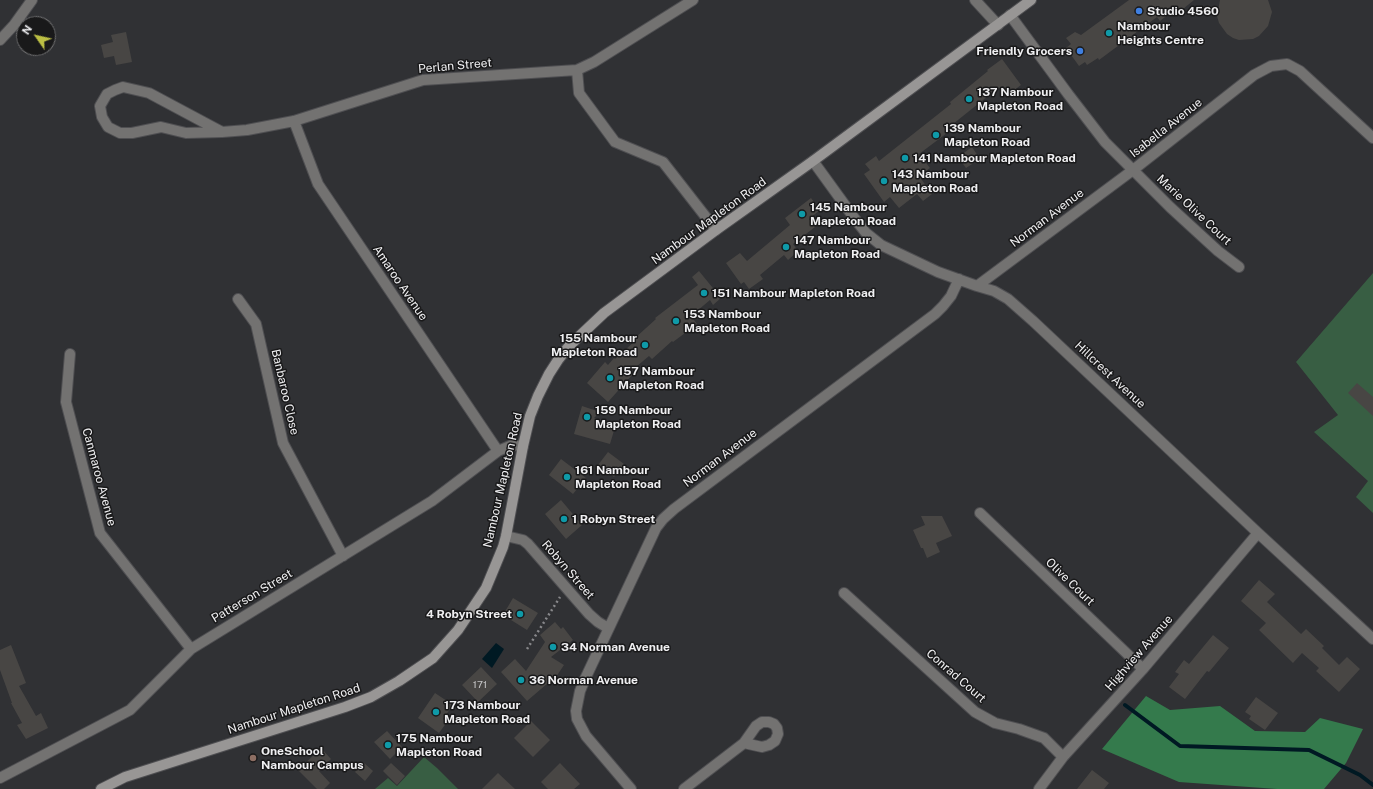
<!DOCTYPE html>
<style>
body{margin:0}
#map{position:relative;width:1373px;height:789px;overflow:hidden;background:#303134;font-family:"Public Sans",sans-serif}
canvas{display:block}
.north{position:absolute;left:16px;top:16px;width:40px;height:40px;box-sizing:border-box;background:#19191a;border:1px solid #6f6f70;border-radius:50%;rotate:304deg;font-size:11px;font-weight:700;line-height:16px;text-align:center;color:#efeff1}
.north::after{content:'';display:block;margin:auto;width:14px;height:18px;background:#bcbf44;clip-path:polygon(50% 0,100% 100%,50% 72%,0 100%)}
</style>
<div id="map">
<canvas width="1373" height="789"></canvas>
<div class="north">N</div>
</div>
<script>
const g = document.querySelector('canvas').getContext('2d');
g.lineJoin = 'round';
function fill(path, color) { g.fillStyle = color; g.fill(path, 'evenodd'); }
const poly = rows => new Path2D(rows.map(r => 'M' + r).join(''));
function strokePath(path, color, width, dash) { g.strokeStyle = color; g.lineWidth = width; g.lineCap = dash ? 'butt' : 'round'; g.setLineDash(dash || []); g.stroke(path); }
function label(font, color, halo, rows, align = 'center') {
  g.font = font + ' "Public Sans",sans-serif'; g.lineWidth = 3; g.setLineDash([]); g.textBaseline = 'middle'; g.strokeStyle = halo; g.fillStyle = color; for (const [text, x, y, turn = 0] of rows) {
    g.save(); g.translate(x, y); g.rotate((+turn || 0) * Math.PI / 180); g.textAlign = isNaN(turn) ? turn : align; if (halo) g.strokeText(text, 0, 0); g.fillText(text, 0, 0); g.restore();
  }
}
const green = poly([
 [1373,273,1373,513,1356,497,1368,481,1314,432,1338,415,1296,362],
 [424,757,437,768,458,789,375,789,388,778,397,786]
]);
const forest = poly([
 [1146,696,1170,710,1220,706,1255,731,1305,732,1320,718,1363,729,1346,763,1324,789,1277,789,1179,782,1102,749]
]);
const water = poly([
 [496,643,504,649,492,668,482,659]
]);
const stream = poly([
 [1125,705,1180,746,1309,750,1360,775,1373,785]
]);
const building = poly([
 [1129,0,1194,0,1177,14,1174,10,1160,21,1157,17,1099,60,1098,58,1087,65,1085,62,1079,66,1066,48,1071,44,1066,38,1075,32,1081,35],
 [1220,0,1268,0,1272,12,1268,26,1259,36,1253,39,1239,40,1233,38,1227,34,1219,23,1217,16],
 [126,32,132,62,116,65,114,56,104,58,101,45,113,42,111,35],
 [1002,59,1021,85,1009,94,1003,86,993,92,953,124,955,127,919,154,930,168,919,176,932,194,923,201,917,194,899,208,890,197,884,202,864,174,870,170,865,164,876,156,879,161,951,104,950,102,988,71,987,70],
 [972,147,980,159,966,168,958,157],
 [811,198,820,210,809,219,815,227,793,244,798,251,788,260,784,255,760,275,763,279,749,289,744,282,741,284,726,263,740,253,747,261,790,225,785,218],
 [699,271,721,298,713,305,710,300,691,316,697,324,673,342,672,341,652,359,649,356,630,372,633,374,608,402,587,383,605,362,608,365,614,358,615,359,636,340,635,338,656,319,655,318,698,285,692,277],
 [1357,383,1373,397,1373,416,1348,393],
 [582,406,600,412,594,418,616,424,610,444,574,434],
 [608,452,624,464,614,477,598,465],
 [561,459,586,478,573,494,549,475],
 [561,500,582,525,566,539,545,514],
 [921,516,942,516,952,536,936,543,940,552,927,558,923,548,921,548,913,530,925,525],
 [1259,580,1275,594,1267,602,1301,634,1306,629,1324,646,1322,648,1339,665,1347,657,1360,669,1339,692,1316,671,1319,668,1302,653,1293,663,1259,630,1266,623,1241,601],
 [513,598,538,613,527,630,503,615],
 [555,622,561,629,563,627,573,640,551,657,564,665,556,677,555,677,527,701,501,672,515,659,526,671,545,642,540,635],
 [1213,635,1229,648,1209,672,1207,671,1185,699,1169,687,1179,674,1175,672,1184,660,1189,664],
 [11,645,26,683,19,686,36,716,41,713,48,728,26,739,17,725,22,723,11,703,12,703,0,670,0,650],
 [481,667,497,684,478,702,462,685],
 [435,693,453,705,443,719,447,722,439,733,418,718],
 [1256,697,1278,713,1265,730,1249,719,1251,716,1245,712],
 [531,721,550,740,533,757,514,738],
 [387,731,402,747,390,759,374,742],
 [321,748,331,759,319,771,330,783,324,789,317,789,298,770],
 [363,762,373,771,365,781,355,772],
 [391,763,405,776,397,785,383,771],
 [560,763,580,784,574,789,548,789,541,782],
 [1092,770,1109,783,1104,789,1077,789],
 [498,773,515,789,482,789]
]);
const path = poly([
 [527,649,560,597]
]);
const street = poly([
 [693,0,594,62,577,70,579,93,615,142,663,162,716,230],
 [975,0,998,25],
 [1010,15,1068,94,1105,142,1170,207,1218,251,1239,267],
 [0,40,14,25,32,0],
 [294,121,318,184,498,451],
 [222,132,149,93,123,87,115,90,107,94,100,106,102,117,108,127,120,133,132,133,161,127,186,133,222,132,247,130,294,121,423,80,577,70],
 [813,161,855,219,866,233,881,245,938,272,977,286,994,291,1008,299,1033,321,1258,533,1373,639],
 [977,286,1133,170,1254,75,1271,66,1287,64,1300,71,1373,138],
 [238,299,256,324,283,443,343,556],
 [70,354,66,402,100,533,191,649],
 [980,513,1143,669],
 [506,536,523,540,528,544,589,614,598,622,608,628],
 [844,593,975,712,995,723,1019,729,1044,738,1063,757],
 [0,778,130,710,191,649,432,501,498,451,512,445,523,446],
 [631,789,586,736,577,719,576,711,580,691,585,679,656,528,663,519,674,509,935,314,943,306,951,296,959,279],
 [684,789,744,743,756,726,762,722,769,722,774,724,777,728,778,734,775,741,769,745,762,747,744,743],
 [1039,789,1063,757,1143,669,1258,533]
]);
const secondary = poly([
 [101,789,125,777,345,707,371,697,399,681,433,658,458,630,486,588,503,547,506,536,523,446,530,416,538,396,549,374,558,360,569,346,604,313,716,230,813,161,1031,0]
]);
const markers = [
 [1139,11,4,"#3f7fe0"],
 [1109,33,4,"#0f9aa8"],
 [1080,51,4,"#3f7fe0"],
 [969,99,4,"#0f9aa8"],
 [936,135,4,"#0f9aa8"],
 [905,158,4,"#0f9aa8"],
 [884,181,4,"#0f9aa8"],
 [802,214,4,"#0f9aa8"],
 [786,247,4,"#0f9aa8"],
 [704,293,4,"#0f9aa8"],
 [676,321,4,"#0f9aa8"],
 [645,345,4,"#0f9aa8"],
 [610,378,4,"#0f9aa8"],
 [587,417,4,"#0f9aa8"],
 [567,477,4,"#0f9aa8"],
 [564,519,4,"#0f9aa8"],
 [520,614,4,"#0f9aa8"],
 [553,647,4,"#0f9aa8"],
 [521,680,4,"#0f9aa8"],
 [436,712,4,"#0f9aa8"],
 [388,745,4,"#0f9aa8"],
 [253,758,4,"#8d6e63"]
];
const numberNames = [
 ["171",480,685]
];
const poiNames = [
 ["Studio 4560",1147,11],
 ["Nambour",1117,26],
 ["Heights Centre",1117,40],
 ["Friendly Grocers",1072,51,"right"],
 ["137 Nambour",977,92],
 ["Mapleton Road",977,106],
 ["139 Nambour",944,128],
 ["Mapleton Road",944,142],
 ["141 Nambour Mapleton Road",913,158],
 ["143 Nambour",892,174],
 ["Mapleton Road",892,188],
 ["145 Nambour",810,207],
 ["Mapleton Road",810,221],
 ["147 Nambour",794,240],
 ["Mapleton Road",794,254],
 ["151 Nambour Mapleton Road",712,293],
 ["153 Nambour",684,314],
 ["Mapleton Road",684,328],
 ["155 Nambour",637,338,"right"],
 ["Mapleton Road",637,352,"right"],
 ["157 Nambour",618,371],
 ["Mapleton Road",618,385],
 ["159 Nambour",595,410],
 ["Mapleton Road",595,424],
 ["161 Nambour",575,470],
 ["Mapleton Road",575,484],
 ["1 Robyn Street",572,519],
 ["4 Robyn Street",512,614,"right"],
 ["34 Norman Avenue",561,647],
 ["36 Norman Avenue",529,680],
 ["173 Nambour",444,705],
 ["Mapleton Road",444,719],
 ["175 Nambour",396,738],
 ["Mapleton Road",396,752],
 ["OneSchool",261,751],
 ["Nambour Campus",261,765]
];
const streetNames = [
 ["Perlan Street",455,66,-5],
 ["Isabella Avenue",1166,128,-38],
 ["Marie Olive Court",1194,210,43],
 ["Norman Avenue",1047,218,-37],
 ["Nambour Mapleton Road",709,221,-36],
 ["Amaroo Avenue",400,283,56],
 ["Hillcrest Avenue",1110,375,43],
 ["Banbaroo Close",285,392,77],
 ["Norman Avenue",720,458,-37],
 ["Canmaroo Avenue",99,477,75],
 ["Nambour Mapleton Road",503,480,-77],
 ["Robyn Street",568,570,49],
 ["Olive Court",1070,582,44],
 ["Patterson Street",252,596,-31],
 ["Highview Avenue",1139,653,-49],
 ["Conrad Court",956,676,41],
 ["Nambour Mapleton Road",294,709,-18]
];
fill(green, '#385e43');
fill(forest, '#347a4c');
fill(water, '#001923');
strokePath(stream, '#001923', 4);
fill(building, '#484644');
strokePath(street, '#4f4f52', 12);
strokePath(secondary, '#4f4f52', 12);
strokePath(path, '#88888b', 2.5, [2, 3]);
strokePath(street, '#737271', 10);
strokePath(secondary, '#989695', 10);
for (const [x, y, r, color] of markers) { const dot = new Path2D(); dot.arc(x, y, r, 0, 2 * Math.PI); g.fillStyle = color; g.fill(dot); strokePath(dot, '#19191a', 1.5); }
label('10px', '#c5c5c6', null, numberNames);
label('bold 12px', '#efeff1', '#19191a', poiNames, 'left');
label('12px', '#efeff1', '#19191a', streetNames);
</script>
